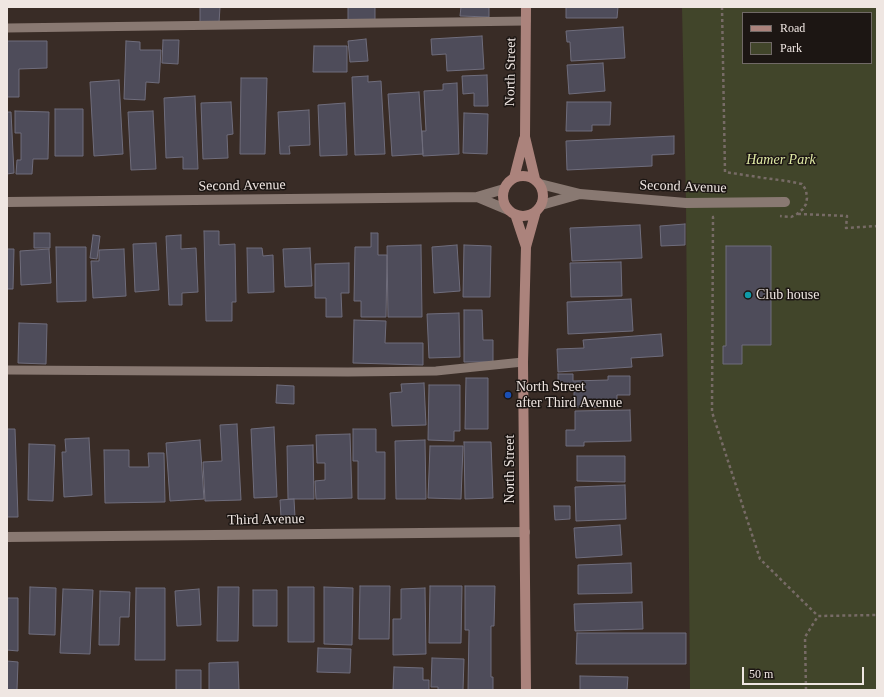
<!DOCTYPE html>
<style>
body{margin:0}
#map{position:relative;width:884px;height:697px;overflow:hidden;background:#392c26;font-family:Georgia,serif}
canvas{display:block}
.frame{position:absolute;inset:0;border:8px solid #efe6e2;pointer-events:none}
.legend{position:absolute;left:742px;top:12px;width:130px;height:52px;box-sizing:border-box;background:#1c1613;border:1px solid #706966;margin:0;padding:5px 7px;list-style:none;font-size:12px;color:#efe6e2}
.legend li{display:flex;align-items:center;gap:8px;height:20px}
.legend b{width:20px;border:1px solid #706966}
.scale{position:absolute;left:742px;top:667px;width:122px;height:18px;box-sizing:border-box;border:2px solid #efe6e2;border-top:0;padding-left:5px;font-size:12px;line-height:14px;white-space:nowrap;color:#efe6e2;-webkit-text-stroke:3px #1c1613;paint-order:stroke}
</style>
<div id="map">
<canvas width="884" height="697"></canvas>
<div class="frame"></div>
<ul class="legend">
<li><b style="height:5px;background:#ab837c"></b>Road</li>
<li><b style="height:11px;background:#41452a"></b>Park</li>
</ul>
<div class="scale">50 m</div>
</div>
<script>
const g = document.querySelector('canvas').getContext('2d');
g.lineJoin = 'round';
function fill(path, color) { g.fillStyle = color; g.fill(path, 'evenodd'); }
const poly = rows => new Path2D(rows.map(r => 'M' + r).join(''));
function strokePath(path, color, width, dash) { g.strokeStyle = color; g.lineWidth = width; g.lineCap = dash ? 'butt' : 'round'; g.setLineDash(dash || []); g.stroke(path); }
function label(font, color, halo, rows, align = 'center') {
  g.font = font + ' Georgia,serif'; g.lineWidth = 3; g.setLineDash([]); g.textBaseline = 'middle'; g.strokeStyle = halo; g.fillStyle = color; for (const [text, x, y, turn = 0] of rows) {
    g.save(); g.translate(x, y); g.rotate((+turn || 0) * Math.PI / 180); g.textAlign = isNaN(turn) ? turn : align; if (halo) g.strokeText(text, 0, 0); g.fillText(text, 0, 0); g.restore();
  }
}
const green = poly([
 [682,7,877,7,877,690,690,690,686,203],
 [743,13,871,13,871,63,743,63]
]);
const building = poly([
 [200,7,220,7,219,23,200,22,200,7],
 [348,7,375,7,375,23,348,23,348,7],
 [461,7,489,7,489,17,460,16,461,7],
 [566,7,618,7,617,18,566,18,566,7],
 [623,27,625,58,571,61,570,42,567,42,566,31,623,27],
 [482,36,484,69,447,71,446,54,432,55,431,39,482,36],
 [366,39,368,61,350,62,348,41,366,39],
 [163,40,179,40,178,64,162,63,163,40],
 [7,41,47,41,47,68,19,69,19,97,7,97,7,41],
 [126,41,140,42,140,50,161,50,159,83,146,82,145,100,124,99,126,41],
 [314,46,347,46,347,72,313,72,314,46],
 [603,63,605,91,569,94,567,65,603,63],
 [487,75,488,106,474,106,474,93,463,94,462,76,487,75],
 [368,76,368,82,381,81,385,154,355,155,352,77,368,76],
 [241,78,267,78,265,154,240,154,241,78],
 [119,80,123,154,94,156,90,82,119,80],
 [457,83,459,154,423,156,422,131,426,131,424,91,443,90,443,84,457,83],
 [419,92,423,154,392,156,388,94,419,92],
 [195,96,198,169,183,169,183,157,166,158,164,98,195,96],
 [231,102,233,134,227,135,228,158,203,159,201,103,231,102],
 [567,102,611,102,610,125,592,125,592,131,566,131,567,102],
 [345,103,347,155,320,156,318,105,345,103],
 [55,109,83,109,83,156,55,156,55,109],
 [309,110,310,145,289,146,290,154,280,154,278,112,309,110],
 [15,111,49,112,48,159,33,159,32,174,16,174,17,160,21,160,21,133,15,133,15,111],
 [153,111,156,169,131,170,128,112,153,111],
 [7,112,11,112,14,173,7,174,7,112],
 [464,113,488,114,487,154,463,153,464,113],
 [674,136,674,154,652,155,652,166,567,170,566,141,674,136],
 [685,224,685,245,661,246,660,226,685,224],
 [640,225,642,258,572,261,570,228,640,225],
 [204,231,219,231,219,245,235,244,236,302,232,302,232,321,206,321,204,231],
 [34,233,50,233,50,248,34,248,34,233],
 [371,233,378,233,378,255,387,255,386,317,361,317,361,301,354,301,355,247,371,247,371,233],
 [93,235,100,236,97,259,90,258,93,235],
 [181,235,181,249,196,248,198,292,182,293,182,305,169,305,166,236,181,235],
 [156,243,159,290,135,292,133,244,156,243],
 [421,245,422,317,388,317,387,246,421,245],
 [457,245,460,291,434,293,432,247,457,245],
 [464,245,491,246,490,297,463,297,464,245],
 [726,246,771,246,771,345,742,345,742,364,723,364,723,346,726,346,726,246],
 [56,247,86,247,86,301,57,302,56,247],
 [247,248,262,248,263,256,273,255,274,292,248,293,247,248],
 [310,248,312,286,285,287,283,249,310,248],
 [7,249,14,249,13,289,7,289,7,249],
 [49,249,51,283,21,285,20,251,49,249],
 [124,249,126,296,93,298,91,261,99,261,99,250,124,249],
 [621,262,622,296,571,297,570,263,621,262],
 [349,263,349,293,341,293,342,317,326,317,326,298,315,298,315,264,349,263],
 [631,299,633,331,568,334,567,302,631,299],
 [464,310,482,310,483,340,493,340,493,362,464,362,464,310],
 [459,313,460,357,429,358,427,314,459,313],
 [354,320,386,321,385,343,423,343,423,365,353,363,354,320],
 [19,323,47,324,46,364,18,363,19,323],
 [661,334,663,356,631,358,632,367,558,372,557,349,584,348,583,340,661,334],
 [558,374,573,374,573,381,608,380,608,376,630,376,630,395,617,395,617,407,574,407,574,390,558,390,558,374],
 [466,378,488,378,488,429,465,429,466,378],
 [424,383,426,425,392,426,390,393,402,392,401,384,424,383],
 [277,385,294,386,294,404,276,403,277,385],
 [429,385,460,385,460,431,454,431,454,441,428,440,429,385],
 [630,410,631,441,584,442,584,446,566,446,566,430,575,430,575,411,630,410],
 [237,424,241,500,205,501,203,462,222,461,220,425,237,424],
 [274,427,277,497,254,498,251,429,274,427],
 [7,429,15,429,18,517,7,517,7,429],
 [353,429,376,429,376,452,385,452,385,499,358,499,358,461,353,461,353,429],
 [350,434,352,498,316,499,315,481,325,480,325,463,317,463,316,435,350,434],
 [89,438,92,495,64,497,62,452,66,452,65,439,89,438],
 [200,440,204,499,170,501,166,443,200,440],
 [425,440,426,499,396,499,395,441,425,440],
 [464,442,491,442,493,498,465,499,464,442],
 [29,444,55,445,53,501,28,500,29,444],
 [313,445,314,499,288,499,287,446,313,445],
 [430,446,463,446,461,499,428,498,430,446],
 [104,450,129,450,129,467,149,467,148,453,164,453,165,502,105,503,104,450],
 [577,456,625,456,625,482,577,481,577,456],
 [625,485,626,519,576,521,575,487,625,485],
 [294,499,295,517,281,517,280,500,294,499],
 [554,506,570,506,570,519,555,520,554,506],
 [620,525,622,555,576,558,574,528,620,525],
 [631,563,632,593,578,594,578,565,631,563],
 [360,586,390,586,389,639,359,639,360,586],
 [430,586,462,586,461,643,429,643,430,586],
 [465,586,495,586,494,626,491,626,491,677,493,677,493,690,468,690,469,630,465,630,465,586],
 [30,587,56,588,55,635,29,634,30,587],
 [218,587,239,587,238,641,217,641,218,587],
 [288,587,314,587,314,642,288,642,288,587],
 [324,587,353,588,352,645,324,644,324,587],
 [136,588,165,588,165,660,135,660,136,588],
 [425,588,426,654,393,655,393,619,401,619,401,589,425,588],
 [63,589,93,590,90,654,60,653,63,589],
 [199,589,201,625,177,626,175,591,199,589],
 [253,590,277,590,277,626,253,626,253,590],
 [100,591,130,592,129,617,120,617,119,645,99,645,100,591],
 [7,598,18,598,18,651,7,650,7,598],
 [642,602,643,629,575,631,574,604,642,602],
 [577,633,686,633,686,664,576,664,577,633],
 [318,648,351,649,350,673,317,672,318,648],
 [432,658,464,659,463,690,438,690,438,687,431,687,432,658],
 [7,661,18,662,17,690,7,690,7,661],
 [238,662,239,690,209,690,209,663,238,662],
 [394,667,423,668,423,680,429,680,429,690,393,690,394,667],
 [176,670,201,670,201,690,176,690,176,670],
 [580,676,628,677,627,690,580,690,580,676]
]);
const path = poly([
 [722,7,725,172,764,178,787,181,802,184,806,190,807,198,806,204,803,209,797,214,791,217,780,216],
 [798,214,847,216,846,228,877,226],
 [714,217,713,217,712,412,760,559,818,616],
 [806,690,805,637,818,616,877,615]
]);
const lane = poly([
 [7,28,526,21],
 [7,370,348,372,436,371,523,362]
]);
const street = poly([
 [540,184,580,194,686,203,785,202],
 [477,197,508,210],
 [7,202,477,197,504,189],
 [541,205,580,194],
 [7,537,525,532]
]);
const secondary = poly([
 [526,7,525,137,535,179],
 '503 196a20 20 0 1 1 40 0a20 20 0 1 1-40 0Z',
 [514,178,524,139],
 [515,214,526,247],
 [526,690,523,362,526,247,536,211]
]);
const markers = [
 [748,295,4,"#0f9aa8"],
 [508,395,4,"#1a4fb4"]
];
const streetNames = [
 ["North Street",511,72,-89],
 ["Second Avenue",242,186,-1],
 ["Second Avenue",683,187,2],
 ["North Street",510,469,-90],
 ["Third Avenue",266,520,-1]
];
const parkNames = [
 ["Hamer Park",781,160]
];
const poiNames = [
 ["Club house",756,295],
 ["North Street",516,387],
 ["after Third Avenue",516,403]
];
fill(green, '#41452a');
fill(building, '#4e4c5a');
strokePath(building, '#6f6d7c', 1);
strokePath(path, '#776b66', 2.5, [3, 3]);
strokePath(lane, '#897972', 9);
strokePath(street, '#897972', 10);
strokePath(secondary, '#ab837c', 10);
for (const [x, y, r, color] of markers) { const dot = new Path2D(); dot.arc(x, y, r, 0, 2 * Math.PI); g.fillStyle = color; g.fill(dot); strokePath(dot, '#1c1613', 1.5); }
label('14px', '#efe6e2', '#1c1613', streetNames);
label('italic 14px', '#dfe9a4', '#1c1613', parkNames);
label('14px', '#efe6e2', '#1c1613', poiNames, 'left');
</script>
